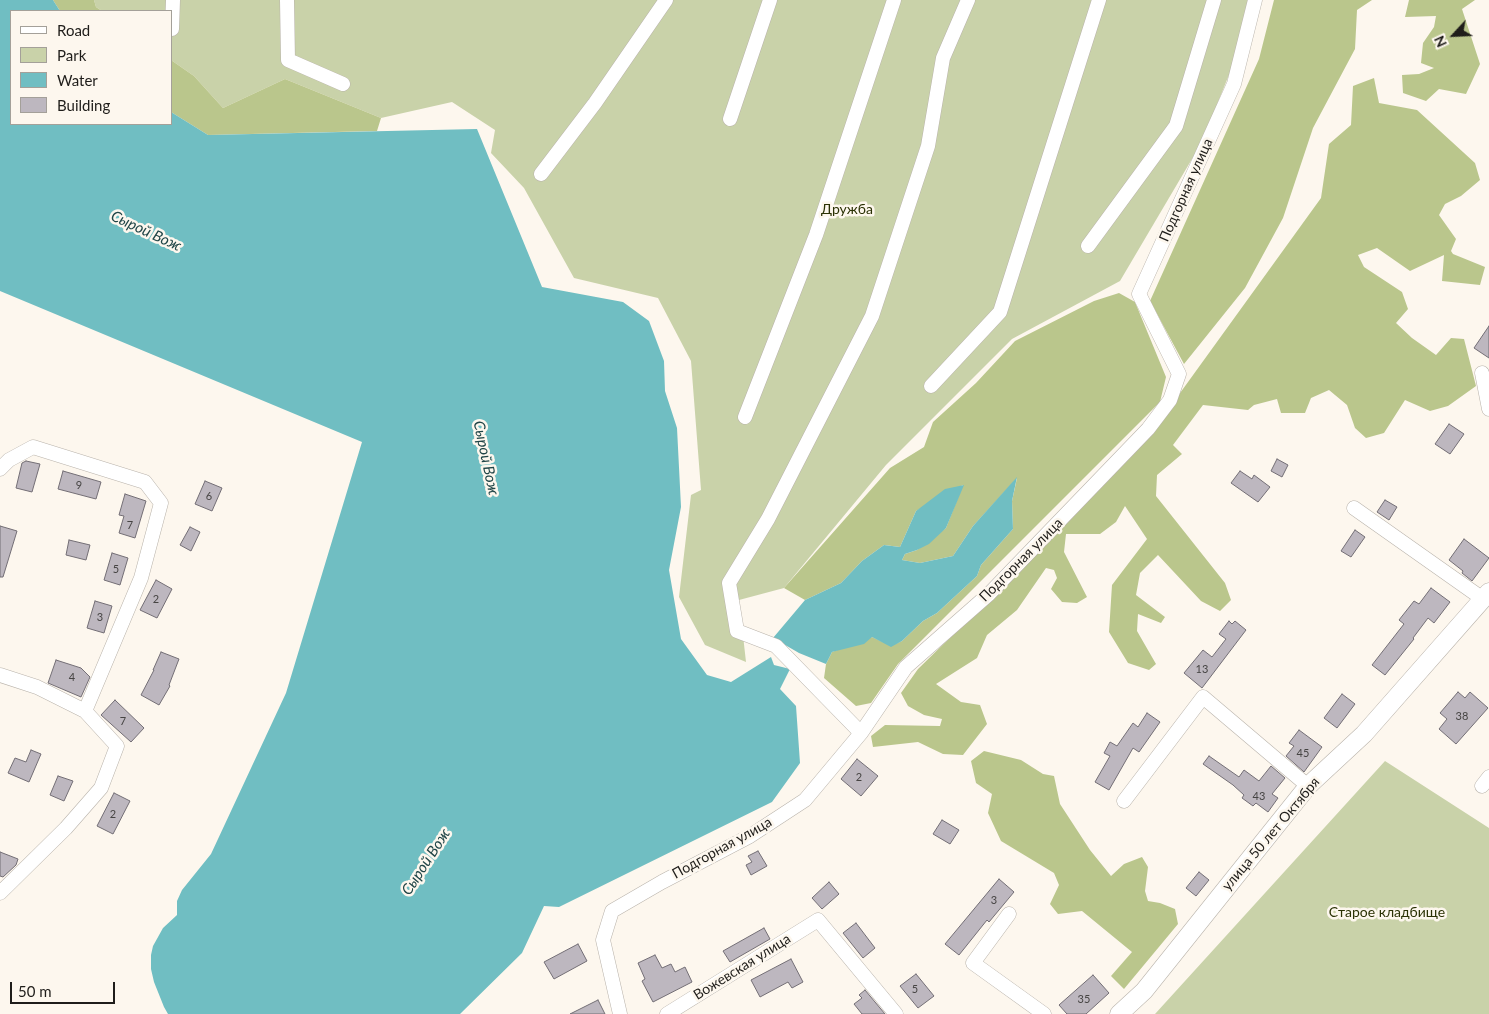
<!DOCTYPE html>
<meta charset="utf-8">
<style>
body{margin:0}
#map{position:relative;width:1489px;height:1014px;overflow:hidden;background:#fdf7ee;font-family:Lato,sans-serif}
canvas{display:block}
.legend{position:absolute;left:10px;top:10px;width:162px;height:115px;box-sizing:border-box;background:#fdf7ee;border:1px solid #a4a099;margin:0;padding:6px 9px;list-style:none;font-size:15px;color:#1f1d1a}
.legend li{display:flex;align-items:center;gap:10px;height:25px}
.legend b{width:25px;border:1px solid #a4a099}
.north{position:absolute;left:1429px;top:10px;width:50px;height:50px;-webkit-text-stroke:4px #fdf7ee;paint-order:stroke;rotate:245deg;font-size:14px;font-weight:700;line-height:20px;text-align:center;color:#1f1d1a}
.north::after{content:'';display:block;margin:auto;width:18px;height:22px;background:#1f1d1a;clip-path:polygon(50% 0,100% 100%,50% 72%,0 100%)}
.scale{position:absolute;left:10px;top:982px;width:105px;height:22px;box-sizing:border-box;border:2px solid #1f1d1a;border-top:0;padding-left:6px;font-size:15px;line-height:18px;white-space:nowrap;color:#1f1d1a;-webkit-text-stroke:4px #fdf7ee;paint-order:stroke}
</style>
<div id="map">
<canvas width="1489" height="1014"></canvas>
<ul class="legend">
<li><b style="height:6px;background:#fff"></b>Road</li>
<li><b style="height:14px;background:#c9d2a9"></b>Park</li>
<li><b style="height:14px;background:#70bec2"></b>Water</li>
<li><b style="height:14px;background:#bdb7bf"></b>Building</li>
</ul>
<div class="north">N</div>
<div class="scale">50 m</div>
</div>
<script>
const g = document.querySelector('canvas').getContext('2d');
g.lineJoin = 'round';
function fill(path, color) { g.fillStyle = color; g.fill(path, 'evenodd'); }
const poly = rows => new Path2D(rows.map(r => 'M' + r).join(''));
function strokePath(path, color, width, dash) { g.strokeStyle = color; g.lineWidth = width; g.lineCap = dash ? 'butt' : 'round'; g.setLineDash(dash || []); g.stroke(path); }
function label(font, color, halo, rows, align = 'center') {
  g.font = font + ' Lato,sans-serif'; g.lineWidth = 5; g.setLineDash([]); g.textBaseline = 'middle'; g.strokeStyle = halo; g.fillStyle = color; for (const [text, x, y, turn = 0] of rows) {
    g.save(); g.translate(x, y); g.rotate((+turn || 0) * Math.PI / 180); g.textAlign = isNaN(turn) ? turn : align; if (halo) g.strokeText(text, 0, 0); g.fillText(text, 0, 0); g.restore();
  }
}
const green = poly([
 [94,0,1259,0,1202,142,1120,281,1012,339,886,465,784,588,739,600,746,662,705,645,679,597,691,495,701,490,691,361,658,298,574,278,524,188,491,153,495,130,452,102,381,118,285,79,223,108,194,76,171,60,171,11,102,11,96,7],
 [1385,761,1489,828,1489,1014,1155,1014]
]);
const forest = poly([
 [53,0,94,0,96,7,102,11,60,11],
 [1274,0,1372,0,1357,10,1355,49,1313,128,1283,218,1245,288,1184,364,1150,301,1259,59],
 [1409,0,1475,0,1462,9,1480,64,1466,94,1439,89,1426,101,1403,93,1402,75,1419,74,1434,68,1421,63,1423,43,1434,27,1436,16,1405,17],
 [171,60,194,76,223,108,285,79,381,118,377,131,208,135,171,112],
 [1374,78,1379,103,1417,110,1475,163,1480,180,1461,196,1445,204,1439,215,1456,239,1451,251,1453,254,1485,267,1480,285,1442,281,1444,255,1410,271,1377,248,1358,255,1364,267,1402,292,1408,309,1396,323,1412,338,1436,355,1451,338,1464,339,1476,386,1448,406,1430,411,1405,400,1384,433,1366,438,1355,428,1347,405,1329,390,1311,398,1305,413,1281,413,1277,399,1254,405,1248,410,1203,405,1173,445,1182,454,1157,475,1156,496,1225,583,1231,600,1220,611,1201,601,1158,555,1140,573,1136,595,1165,617,1161,623,1138,614,1137,631,1156,664,1149,670,1128,663,1109,632,1112,585,1147,539,1125,506,1116,522,1100,534,1066,534,1064,552,1087,597,1077,603,1062,602,1051,589,1057,578,1054,570,1046,568,1017,610,987,635,977,658,936,684,961,702,980,705,987,724,963,755,943,754,918,742,873,747,871,736,885,725,940,726,942,719,924,715,908,706,901,693,918,669,1055,535,1175,400,1321,198,1329,144,1351,125,1353,86],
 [1119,293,1135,302,1166,377,1160,402,898,664,871,703,856,706,824,678,826,664,832,652,872,637,891,646,902,641,923,621,937,613,977,576,981,565,1013,529,1012,501,1017,478,973,526,953,556,920,563,902,560,905,554,917,550,946,528,963,485,916,511,900,547,884,545,862,561,841,583,805,600,784,588,890,468,924,447,933,422,976,383,1015,341,1094,301],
 [984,751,1021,760,1043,774,1054,776,1060,804,1090,850,1111,876,1124,864,1142,857,1148,867,1145,891,1148,901,1160,903,1175,909,1178,924,1124,989,1111,976,1132,952,1082,911,1058,914,1050,904,1059,885,1054,873,1001,841,988,813,992,794,976,783,971,761]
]);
const water = poly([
 [0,0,53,0,60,11,11,11,11,124,171,124,171,112,208,135,477,129,542,287,623,302,649,321,664,361,665,391,677,428,681,507,669,570,681,639,707,675,731,682,771,657,774,665,790,669,780,689,796,706,800,763,772,802,559,907,544,906,522,953,460,1014,168,1014,164,1007,154,982,151,969,151,955,153,946,163,928,177,915,177,901,182,890,211,854,286,693,362,442,0,291],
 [1017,477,1012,501,1013,529,981,565,977,576,937,613,923,621,902,641,891,647,872,637,864,644,832,652,826,664,799,653,773,638,805,600,841,583,862,561,884,545,900,547,916,511,945,489,964,485,946,528,929,544,917,550,905,554,902,560,920,563,953,556,973,526]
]);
const building = poly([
 [1489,326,1489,358,1474,348,1489,326],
 [1449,424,1464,434,1450,454,1435,444,1449,424],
 [1277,459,1288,465,1282,477,1271,471,1277,459],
 [26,461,40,464,32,492,16,488,22,463,26,461],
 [63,471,101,482,96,499,58,489,63,471],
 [1240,471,1252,479,1254,475,1270,487,1258,502,1231,483,1240,471],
 [205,481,222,488,212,511,195,504,205,481],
 [125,494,146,501,135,538,119,533,124,516,119,515,125,494],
 [1385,500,1397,507,1389,520,1377,512,1385,500],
 [0,526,17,531,3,577,0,577,0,526],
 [190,527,200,532,191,551,180,545,190,527],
 [1355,530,1365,537,1351,557,1341,551,1355,530],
 [1464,539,1489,558,1472,581,1462,573,1463,571,1449,560,1464,539],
 [69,540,90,545,86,560,66,555,69,540],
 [112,553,128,558,120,585,104,580,112,553],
 [156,580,172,589,157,618,140,610,156,580],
 [1431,588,1450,602,1434,623,1428,618,1413,638,1414,639,1385,675,1372,665,1404,624,1399,620,1414,601,1419,604,1431,588],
 [95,601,112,606,104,633,87,628,95,601],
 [1229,621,1232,624,1235,621,1246,630,1202,688,1184,673,1203,650,1212,657,1226,639,1219,634,1229,621],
 [161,652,179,659,169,685,170,686,159,705,141,695,154,670,153,670,161,652],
 [56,660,81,668,90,677,81,697,48,683,56,660],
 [1458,692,1465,698,1470,692,1488,708,1456,744,1439,729,1447,719,1440,713,1458,692],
 [1342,694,1355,704,1337,728,1324,718,1342,694],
 [115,700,144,728,131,742,101,715,115,700],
 [1147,713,1160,722,1139,752,1133,748,1109,790,1095,782,1110,756,1104,753,1110,742,1117,746,1133,723,1138,727,1147,713],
 [1299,730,1322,747,1304,772,1286,756,1294,746,1289,743,1299,730],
 [31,750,41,754,29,782,8,773,15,758,26,762,31,750],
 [1209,756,1239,777,1244,770,1259,781,1271,766,1285,778,1272,794,1278,798,1268,812,1256,803,1253,806,1242,798,1244,795,1233,785,1203,764,1209,756],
 [857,759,878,776,861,796,841,779,857,759],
 [58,776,73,781,64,801,50,795,58,776],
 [114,793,130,801,113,834,97,826,114,793],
 [942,820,959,830,950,844,933,834,942,820],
 [758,851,767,866,751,875,746,865,752,862,748,856,758,851],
 [0,852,18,859,16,865,3,877,0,876,0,852],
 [1199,872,1209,880,1196,896,1186,888,1199,872],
 [999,879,1014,892,989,922,987,920,959,955,945,944,999,879],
 [829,882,839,894,822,909,812,898,829,882],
 [856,923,875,948,863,958,843,933,856,923],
 [764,928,770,939,730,962,723,951,764,928],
 [578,944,587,961,554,979,544,962,578,944],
 [655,955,662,968,671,964,675,972,685,967,692,982,653,1002,642,981,645,979,638,963,655,955],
 [791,959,803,982,792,988,788,982,760,997,751,980,791,959],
 [916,974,934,996,918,1008,900,986,916,974],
 [1093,975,1109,993,1086,1014,1067,1014,1059,1005,1093,975],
 [865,990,885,1014,862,1014,854,1004,862,998,859,995,865,990],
 [598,1000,605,1014,570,1014,598,1000]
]);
const minor = poly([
 [287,0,288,60,343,84],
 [172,29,173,0],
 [730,119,770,0],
 [541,174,595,103,666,0],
 [1088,246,1176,126,1214,0],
 [1482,373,1489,409],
 [931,386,1000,312,1099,0],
 [745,417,816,235,894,0],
 [0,469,9,460,33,447,145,482,161,503,141,578,85,711],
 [1354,508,1483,599],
 [0,675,37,687,85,711,117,746,101,788,66,828,0,893],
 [861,733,776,646,737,631,729,583,768,519,872,316,928,146,943,58,968,0],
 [1482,786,1489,777],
 [1124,801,1203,697,1308,786],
 [1009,914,973,963,1044,1014],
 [620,1014,603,940,612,911,662,882,750,836,805,800,861,733,906,667,989,594,1148,429,1170,400,1179,374,1139,294,1234,84,1255,0],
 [667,1014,818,920,896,1014]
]);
const major = poly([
 [1119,1014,1144,991,1308,786,1364,734,1489,592]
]);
const numberNames = [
 ["9",79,485],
 ["6",209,496],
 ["7",130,525],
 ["5",116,569],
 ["2",156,599],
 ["3",100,617],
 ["13",1202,669],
 ["4",72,677],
 ["38",1462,716],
 ["7",123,721],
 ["45",1303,753],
 ["2",859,777],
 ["43",1259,796],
 ["2",113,814],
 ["3",994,900],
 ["5",915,989],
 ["35",1084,999]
];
const streetNames = [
 ["Подгорная улица",1186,190,-66],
 ["Подгорная улица",1021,560,-45],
 ["улица 50 лет Октября",1271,834,-50],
 ["Подгорная улица",722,848,-29],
 ["Вожевская улица",742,967,-32]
];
const parkNames = [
 ["Дружба",847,209],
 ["Старое кладбище",1387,912]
];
const waterNames = [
 ["Сырой Вож",146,231,25],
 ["Сырой Вож",486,458,78],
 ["Сырой Вож",426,862,-57]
];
fill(green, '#c9d2a9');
fill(forest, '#bac68c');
fill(water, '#70bec2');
fill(building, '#bdb7bf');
strokePath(building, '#736e75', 1);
strokePath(minor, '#b9b3ab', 15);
strokePath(major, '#b9b3ab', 19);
strokePath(minor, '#fff', 14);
strokePath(major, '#fff', 18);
label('11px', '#464443', null, numberNames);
label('14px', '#1f1d1a', '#fdf7ee', streetNames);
label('14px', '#2b3205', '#fdf7ee', parkNames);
label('italic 15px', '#204547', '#fdf7ee', waterNames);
</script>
